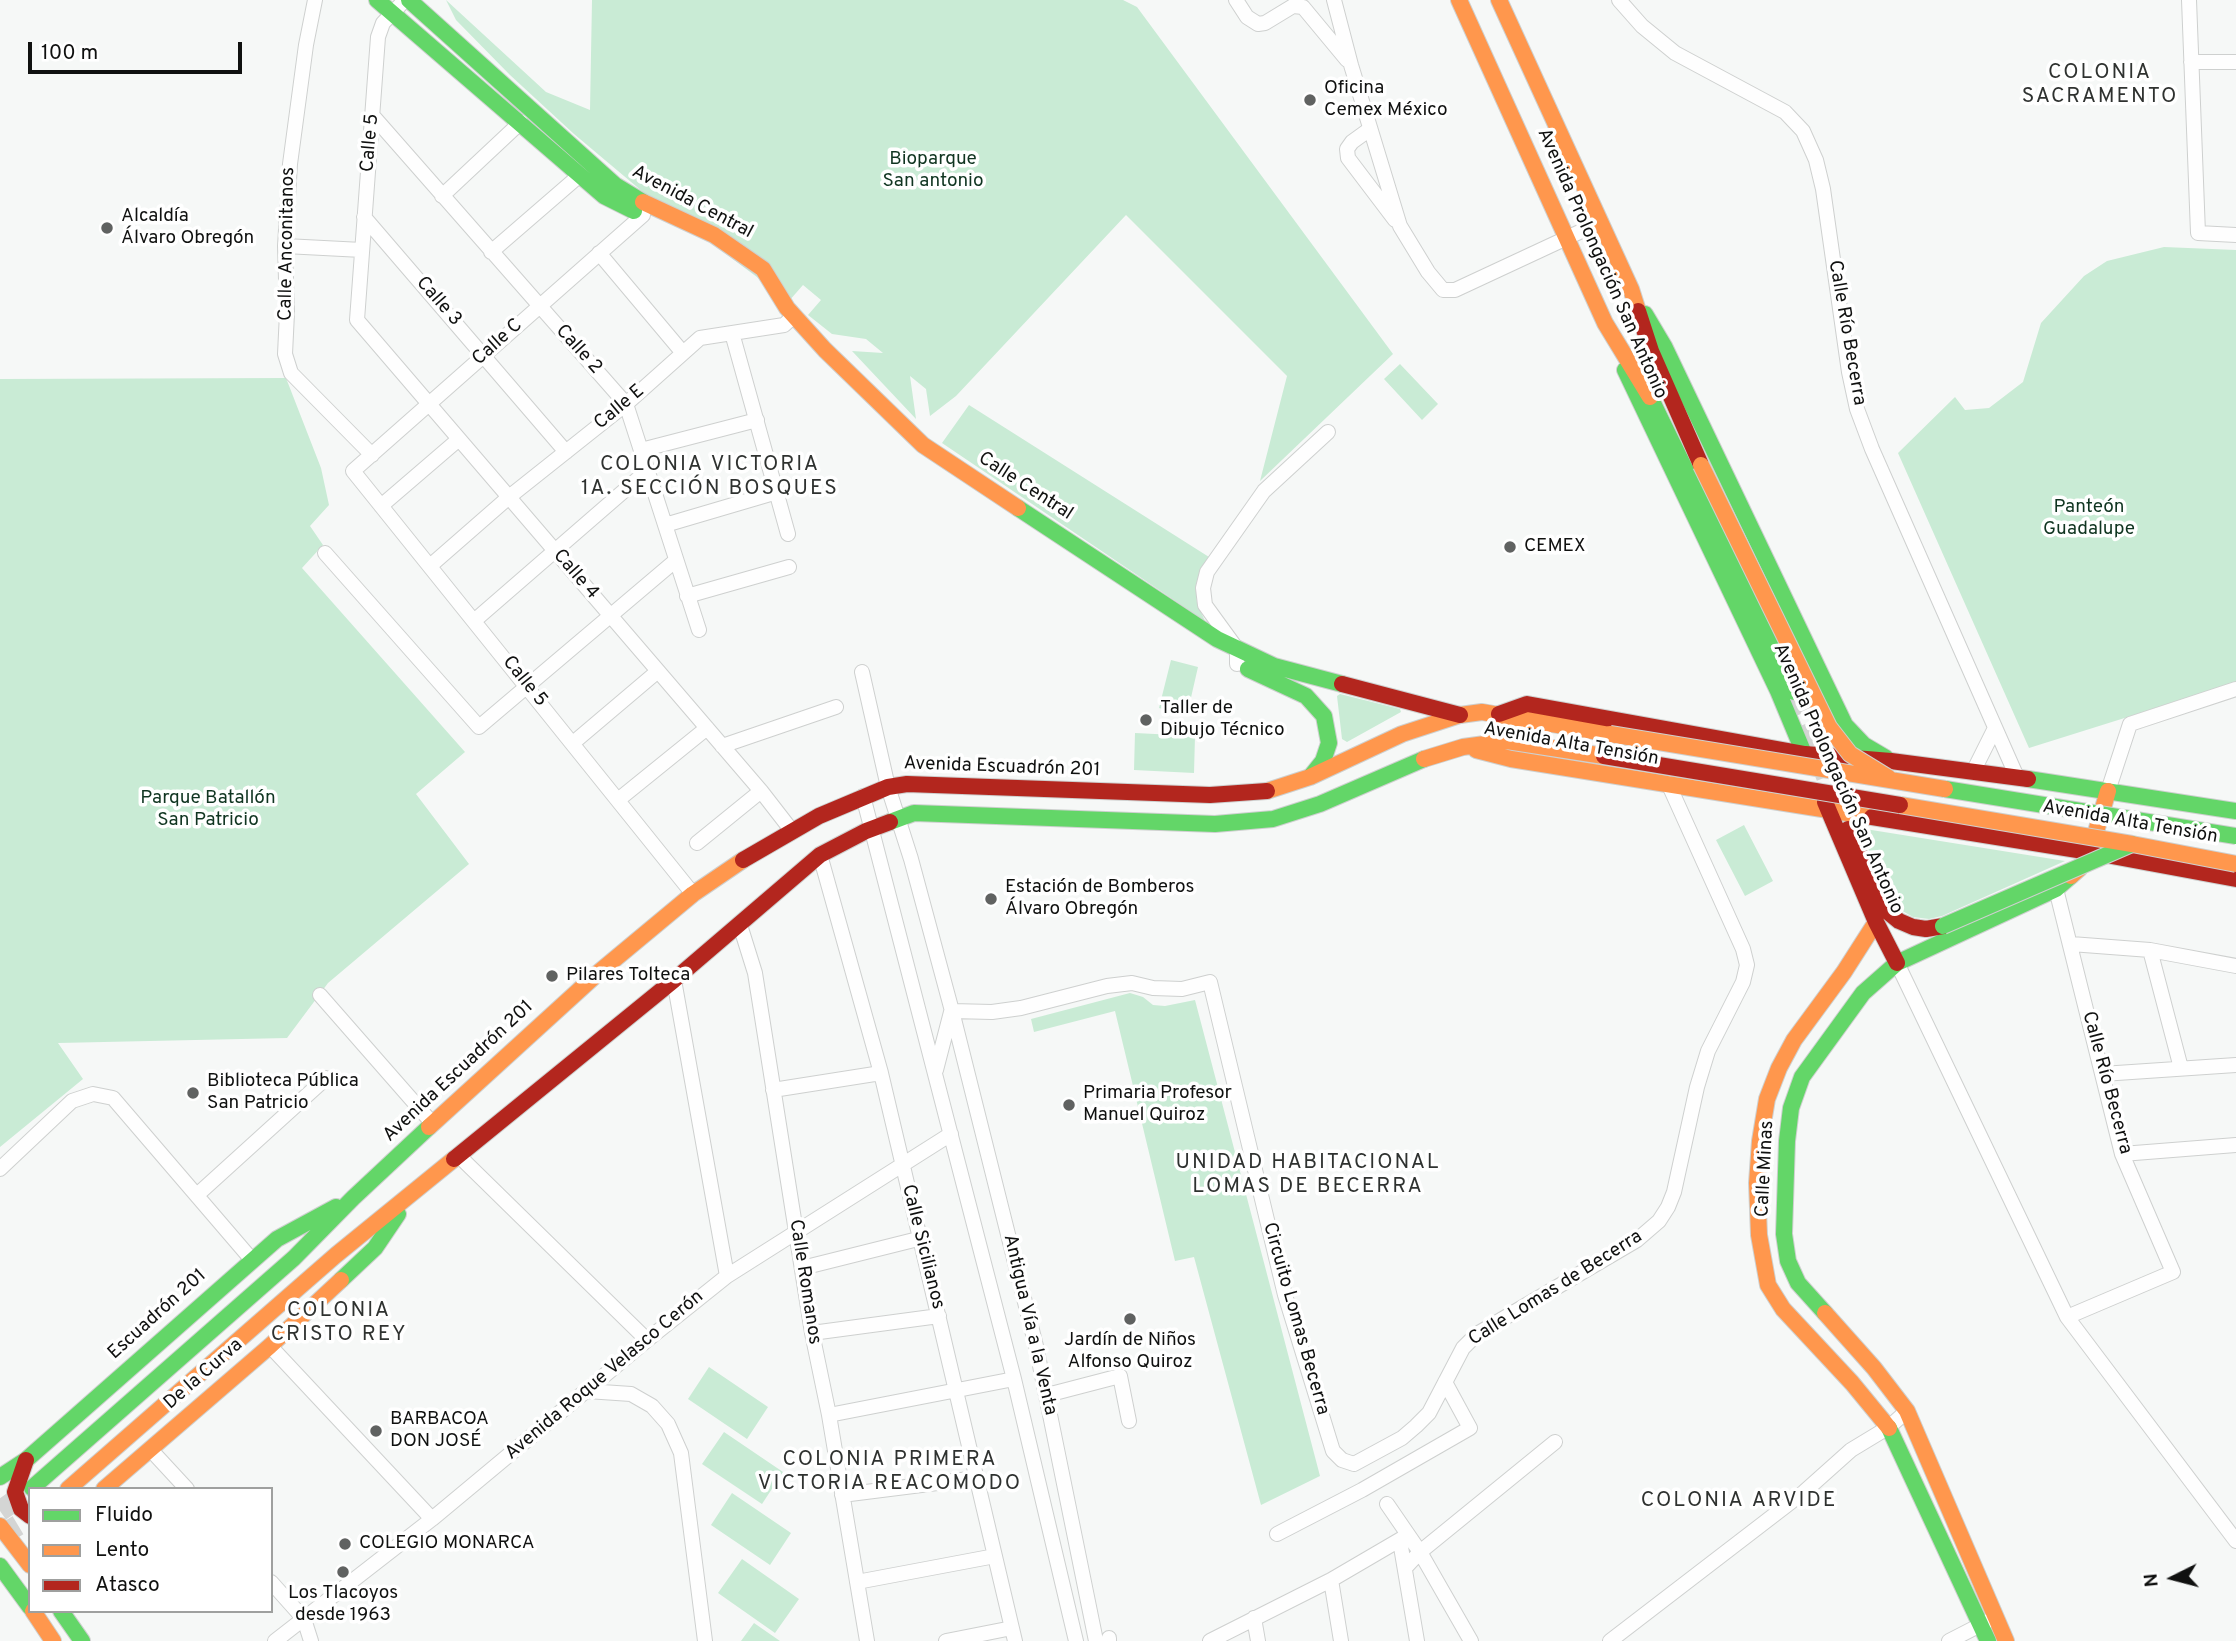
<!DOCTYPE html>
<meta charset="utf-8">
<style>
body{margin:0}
#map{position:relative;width:2236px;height:1641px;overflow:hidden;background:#f6f8f7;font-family:Overpass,sans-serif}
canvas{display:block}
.legend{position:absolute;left:28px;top:1487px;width:245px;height:126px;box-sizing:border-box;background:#fff;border:2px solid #9fa09f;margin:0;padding:9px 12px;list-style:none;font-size:21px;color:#101110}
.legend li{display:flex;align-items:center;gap:14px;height:35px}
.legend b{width:35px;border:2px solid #9fa09f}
.north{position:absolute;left:2138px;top:1543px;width:70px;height:70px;-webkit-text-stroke:5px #fff;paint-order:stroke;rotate:264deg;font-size:19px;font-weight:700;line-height:28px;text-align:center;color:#101110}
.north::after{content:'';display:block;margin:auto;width:24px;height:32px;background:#101110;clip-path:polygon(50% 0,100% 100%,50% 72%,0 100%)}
.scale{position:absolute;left:28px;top:42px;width:214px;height:32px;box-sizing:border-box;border:4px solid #101110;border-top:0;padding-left:9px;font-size:21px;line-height:24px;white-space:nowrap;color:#101110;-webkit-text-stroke:5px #fff;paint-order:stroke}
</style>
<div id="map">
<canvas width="2236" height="1641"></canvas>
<ul class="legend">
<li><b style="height:9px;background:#63d668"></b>Fluido</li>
<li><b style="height:9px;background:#ff974d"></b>Lento</li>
<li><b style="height:9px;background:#b3261e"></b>Atasco</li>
</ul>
<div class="north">N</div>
<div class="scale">100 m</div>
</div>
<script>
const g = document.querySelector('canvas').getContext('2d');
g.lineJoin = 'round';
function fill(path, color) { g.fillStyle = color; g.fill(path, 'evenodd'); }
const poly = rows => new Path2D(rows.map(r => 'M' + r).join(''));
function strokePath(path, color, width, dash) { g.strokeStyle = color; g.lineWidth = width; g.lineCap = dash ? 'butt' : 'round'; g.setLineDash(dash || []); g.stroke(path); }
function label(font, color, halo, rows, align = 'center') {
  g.font = font + ' Overpass,sans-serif'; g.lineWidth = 7; g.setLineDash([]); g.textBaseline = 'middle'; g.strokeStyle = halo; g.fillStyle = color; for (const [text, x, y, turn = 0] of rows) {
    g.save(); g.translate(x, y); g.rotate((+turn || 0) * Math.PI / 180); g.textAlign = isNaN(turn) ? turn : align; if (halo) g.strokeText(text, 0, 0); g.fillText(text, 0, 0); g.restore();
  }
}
const green = poly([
 [446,0,546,92,590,110,592,0,1123,0,1137,7,1393,354,1260,481,1287,376,1126,215,956,396,930,416,926,389,910,376,916,419,852,351,883,353,866,339,832,334,808,315,821,300,803,285,789,301,643,192,574,134,510,75,456,20],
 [2164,247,2236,250,2236,683,2029,748,1898,453,1955,397,1965,410,1989,408,2023,382,2041,323,2084,276,2107,261],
 [1400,364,1438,404,1422,420,1384,379],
 [286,378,321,468,329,505,310,526,323,545,302,568,465,752,416,794,469,864,328,983,287,1038,58,1043,83,1079,0,1147,0,379],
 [969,405,1209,557,1201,570,1196,584,1197,603,1205,621,942,443],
 [1171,660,1198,667,1187,715,1159,708],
 [1340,694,1400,709,1401,712,1347,742,1342,739,1337,696],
 [1135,733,1195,736,1194,773,1134,770],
 [1744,825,1773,881,1745,896,1716,840],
 [1859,828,2065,861,1942,916,1929,919,1913,917,1899,909,1889,896],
 [1130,993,1143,997,1153,1005,1165,1006,1195,1000,1320,1476,1261,1505,1194,1257,1175,1261,1115,1011,1034,1032,1031,1019],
 [709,1367,768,1407,747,1439,688,1399],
 [724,1432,783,1472,762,1504,702,1464],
 [732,1493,791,1533,770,1565,711,1525],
 [742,1559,799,1599,775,1633,718,1593],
 [754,1623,780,1641,741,1641]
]);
const secondaryTunnel = poly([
 [0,1511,30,1490],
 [0,1536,30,1518]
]);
const primaryTunnel = poly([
 [1794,692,1842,813]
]);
const street = poly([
 [315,0,306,45,290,164,285,246,287,313,285,354,291,373,372,455],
 [405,0,383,23,378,37,357,320,761,791,792,831],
 [1236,0,1247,17,1258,24,1265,23,1293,6,1303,7,1347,60],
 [1334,0,1351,65,1400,226,1428,272,1443,290,1455,290,1601,222],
 [1619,0,1642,26,1675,53,1785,112,1803,131,1816,160,1823,189,1849,372,1857,409,1872,449,2017,777],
 [2189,0,2198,233,2236,235],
 [2191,62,2236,62],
 [373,116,626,404,699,630],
 [1370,129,1352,142,1347,149,1348,158,1395,220],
 [442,196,521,122],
 [643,215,353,471,693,894],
 [364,217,566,452],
 [285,246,362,250],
 [491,252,580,175],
 [599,253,683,353],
 [732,333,788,534],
 [641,450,757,420],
 [381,506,459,439],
 [665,525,777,492],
 [325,553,479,727,675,561],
 [430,566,509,497,626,404,700,338,784,325,794,316],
 [687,596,789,567],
 [474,621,648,470],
 [1237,664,1237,649,1205,605,1203,588,1207,572,1264,491,1328,432],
 [862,672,888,787,911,859,952,1011,1036,1346,1096,1641],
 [573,743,658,671],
 [722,746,836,707],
 [1973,772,1995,728],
 [2108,791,2130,724,2236,689],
 [863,796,1014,1379,1076,1641],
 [618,800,707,728],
 [697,843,761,791],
 [820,855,881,1073,1015,1641],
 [2056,889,2122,1154,2173,1272,2067,1317],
 [740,925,755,973,812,1333,829,1415,867,1641],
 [2071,944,2150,950,2236,966],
 [2150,950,2181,1068],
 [1897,963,2067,1317,2236,1541],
 [674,980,727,1276],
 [320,995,433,1124],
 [952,1011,992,1012,1021,1008,1107,986,1132,983,1153,988,1182,989,1210,982,1285,1295,1333,1451,1342,1460,1354,1464,1402,1438,1416,1426,1429,1413,1463,1348,1477,1334,1637,1240,1659,1221,1668,1207,1674,1192,1697,1087,1708,1051,1743,982,1747,965,1743,949,1668,783],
 [936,1070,951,1012],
 [2102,1074,2236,1065],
 [773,1090,881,1073],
 [2122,1154,2236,1145],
 [459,1156,647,1340],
 [0,1169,72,1101,93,1094,113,1098,252,1260],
 [197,1195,326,1078],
 [802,1268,922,1238],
 [812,1333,939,1316],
 [270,1346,432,1519],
 [587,1391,631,1394,652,1406,668,1424,681,1453,705,1641],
 [1047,1395,1120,1376,1129,1421],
 [829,1415,1014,1379],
 [150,1449,187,1489],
 [842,1495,977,1478],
 [1387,1504,1420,1552,1471,1641],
 [1277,1534,1362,1490,1470,1428,1445,1382],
 [1400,1541,1417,1641],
 [1405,1568,1420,1552,1555,1442],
 [1331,1580,1341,1641],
 [271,1582,304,1619,311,1641],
 [857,1582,995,1556],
 [1254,1618,1258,1641],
 [1109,1638,1109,1641],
 [275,1641,432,1519,647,1340,727,1276,951,1134],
 [946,1641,1012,1628],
 [1210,1641,1331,1580,1408,1535],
 [1610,1641,1804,1492,1851,1450,1889,1427,1907,1411],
 [1949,1641,1988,1621]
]);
const fast = poly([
 [377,0,604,196,634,211],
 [409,0,615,185,643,202],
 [1645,314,1664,346,1845,725,1864,745,1886,758],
 [1625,370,1778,691,1808,763],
 [1650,397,1794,692],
 [1018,508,1217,639,1274,666,1342,684],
 [1248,669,1306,696,1324,716,1329,743,1323,761,1311,776],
 [2028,779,2236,811],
 [890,822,914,813,1215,824,1273,819,1320,804,1424,759],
 [341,1280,375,1248,398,1214],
 [1825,1313,1798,1283,1788,1261,1784,1234,1787,1141,1791,1108,1802,1077,1863,993,1897,963,2056,889,2071,876],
 [1889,1428,1988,1641],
 [0,1477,26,1460,277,1239,336,1207],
 [32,1488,294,1258,353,1198,429,1127],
 [0,1566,30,1607],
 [61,1611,82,1641]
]);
const slow = poly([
 [1459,0,1605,323,1650,397],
 [1499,0,1631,289,1638,311],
 [643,202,714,235,763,269,787,308,825,350,923,445,1018,508],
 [1476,750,1511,759,1872,817],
 [1424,759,1463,747,1507,741,1604,756],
 [1267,791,1310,777,1402,734,1460,715,1482,712,1610,734],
 [2071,876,2079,869,2090,852,2108,791],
 [1876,922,1844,972,1794,1040,1779,1068,1767,1099,1760,1141,1757,1183,1759,1235,1768,1285,1783,1309,1852,1383,1889,1428],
 [429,1127,598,973,693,894,743,860],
 [1825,1313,1874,1368,1907,1411,2006,1641],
 [68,1489,336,1255,454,1159],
 [104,1489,270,1346,341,1280],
 [0,1526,30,1565],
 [33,1611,53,1641]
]);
const jam = poly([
 [1638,311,1651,351,1701,465],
 [1342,684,1460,715],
 [1499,714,1527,704,1805,754,1891,761,2028,779],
 [1825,802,1876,922,1897,963],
 [1872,817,2090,852,2236,879],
 [1848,829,1878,896,1888,912,1899,921,1913,927,1926,929,1943,926],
 [743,860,819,816,888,787,907,784,1210,795,1267,791],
 [454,1159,674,980,820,855,866,831,890,822],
 [26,1460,15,1492,21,1509,30,1516]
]);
const fastBridge = poly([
 [1945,789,2236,836],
 [1943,926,2132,844]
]);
const slowBridge = poly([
 [1701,465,1829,727,1850,754,1889,778],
 [1610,734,1945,789],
 [1900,805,2132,844,2236,864]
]);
const jamBridge = poly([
 [1604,756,1900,805]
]);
const markers = [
 [1310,100,7,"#606261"],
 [107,228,7,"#606261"],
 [1510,547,7,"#606261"],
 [1146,720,7,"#606261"],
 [991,899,7,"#606261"],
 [552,976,7,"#606261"],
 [193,1093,7,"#606261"],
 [1069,1105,7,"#606261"],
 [1130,1319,7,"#606261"],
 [376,1431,7,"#606261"],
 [345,1544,7,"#606261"],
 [343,1572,7,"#606261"]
];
const poiNames = [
 ["Oficina",1324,89],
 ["Cemex México",1324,111],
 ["Alcaldía",121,217],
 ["Álvaro Obregón",121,239],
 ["CEMEX",1524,547],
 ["Taller de",1160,709],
 ["Dibujo Técnico",1160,731],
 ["Estación de Bomberos",1005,888],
 ["Álvaro Obregón",1005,910],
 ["Pilares Tolteca",566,976],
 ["Biblioteca Pública",207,1082],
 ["San Patricio",207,1104],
 ["Primaria Profesor",1083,1094],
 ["Manuel Quiroz",1083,1116],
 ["Jardín de Niños",1130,1341,"center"],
 ["Alfonso Quiroz",1130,1363,"center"],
 ["BARBACOA",390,1420],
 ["DON JOSÉ",390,1442],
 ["COLEGIO MONARCA",359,1544],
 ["Los Tlacoyos",343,1594,"center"],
 ["desde 1963",343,1616,"center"]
];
const streetNames = [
 ["Calle 5",371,143,-85],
 ["Avenida Central",692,203,28],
 ["Calle Anconitanos",288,244,-89],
 ["Avenida Prolongación San Antonio",1601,264,66],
 ["Calle 3",438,302,49],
 ["Calle Río Becerra",1846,333,80],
 ["Calle C",498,343,-42],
 ["Calle 2",578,350,48],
 ["Calle E",620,408,-40],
 ["Calle Central",1025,487,33],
 ["Calle 4",575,575,49],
 ["Calle 5",524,682,51],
 ["Avenida Alta Tensión",1571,745,10],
 ["Avenida Escuadrón 201",1002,768,2],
 ["Avenida Prolongación San Antonio",1837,779,66],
 ["Avenida Alta Tensión",2130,823,10],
 ["Avenida Escuadrón 201",459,1072,-43],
 ["Calle Río Becerra",2106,1083,75],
 ["Calle Minas",1766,1169,-87],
 ["Calle Sicilianos",922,1247,76],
 ["Calle Romanos",804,1282,81],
 ["Calle Lomas de Becerra",1556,1289,-32],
 ["Escuadrón 201",158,1315,-42],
 ["Circuito Lomas Becerra",1295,1319,74],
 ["Antigua Vía a la Venta",1029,1325,77],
 ["De la Curva",204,1375,-41],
 ["Avenida Roque Velasco Cerón",605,1376,-40]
];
const parkNames = [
 ["Bioparque",933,160],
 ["San antonio",933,182],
 ["Panteón",2089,508],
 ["Guadalupe",2089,530],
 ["Parque Batallón",208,799],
 ["San Patricio",208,821]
];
const neighbourhoodNames = [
 ["COLONIA",2100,74],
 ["SACRAMENTO",2100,98],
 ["COLONIA VICTORIA",710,466],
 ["1A. SECCIÓN BOSQUES",710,490],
 ["UNIDAD HABITACIONAL",1308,1164],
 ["LOMAS DE BECERRA",1308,1188],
 ["COLONIA",339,1312],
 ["CRISTO REY",339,1336],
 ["COLONIA PRIMERA",890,1461],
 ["VICTORIA REACOMODO",890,1485],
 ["COLONIA ARVIDE",1739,1502]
];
fill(green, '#c9ebd5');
strokePath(secondaryTunnel, '#d4d5d4', 21, [21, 10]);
strokePath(primaryTunnel, '#d4d5d4', 23, [23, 11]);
strokePath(street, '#ced0cf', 16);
strokePath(fast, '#ced0cf', 18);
strokePath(slow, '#ced0cf', 18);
strokePath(jam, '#ced0cf', 18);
strokePath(street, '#fefefe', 14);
strokePath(fast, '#63d668', 16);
strokePath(slow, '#ff974d', 16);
strokePath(jam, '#b3261e', 16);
strokePath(fastBridge, '#ced0cf', 18, []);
strokePath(slowBridge, '#ced0cf', 18, []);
strokePath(jamBridge, '#ced0cf', 18, []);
strokePath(fastBridge, '#63d668', 16);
strokePath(slowBridge, '#ff974d', 16);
strokePath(jamBridge, '#b3261e', 16);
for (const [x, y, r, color] of markers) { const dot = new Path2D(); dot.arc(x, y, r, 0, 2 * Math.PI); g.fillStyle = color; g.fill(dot); strokePath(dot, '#fff', 2.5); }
label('19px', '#101110', '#fff', poiNames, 'left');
label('19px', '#101110', '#fff', streetNames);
label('19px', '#103521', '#fff', parkNames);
g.letterSpacing = '2px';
label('21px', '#2f3230', '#fff', neighbourhoodNames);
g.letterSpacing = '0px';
</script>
